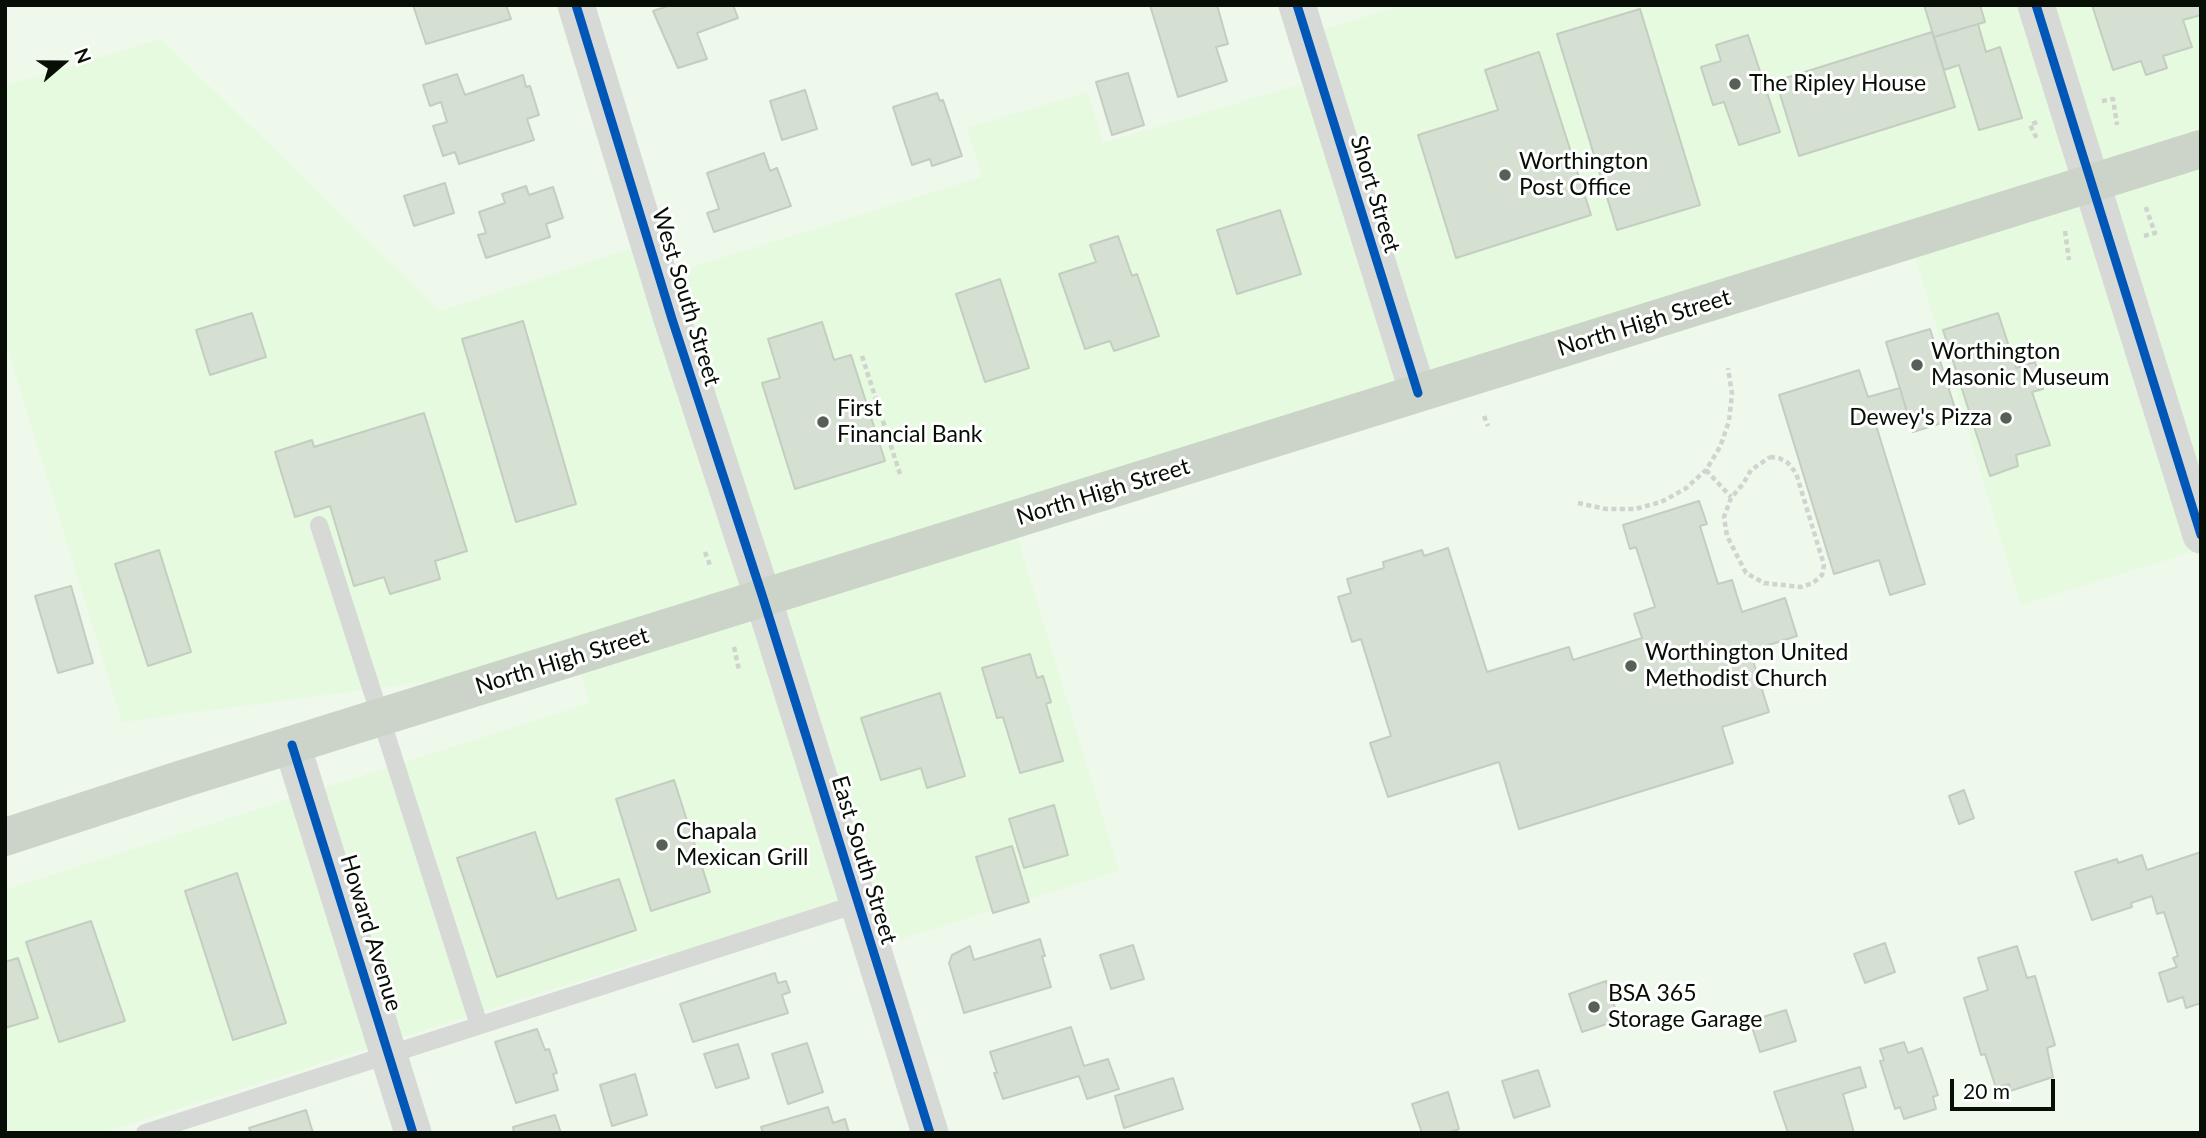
<!DOCTYPE html>
<style>
body{margin:0}
#map{position:relative;width:2206px;height:1138px;overflow:hidden;background:#eef8eb;font-family:Lato,sans-serif}
canvas{display:block}
.frame{position:absolute;inset:0;border:7px solid #060e05;pointer-events:none}
.north{position:absolute;left:28px;top:28px;width:70px;height:70px;-webkit-text-stroke:5px #fff;paint-order:stroke;rotate:70deg;font-size:19px;font-weight:700;line-height:28px;text-align:center;color:#060e05}
.north::after{content:'';display:block;margin:auto;width:24px;height:32px;background:#060e05;clip-path:polygon(50% 0,100% 100%,50% 72%,0 100%)}
.scale{position:absolute;left:1950px;top:1079px;width:105px;height:32px;box-sizing:border-box;border:4px solid #060e05;border-top:0;padding-left:9px;font-size:21px;line-height:24px;white-space:nowrap;color:#060e05;-webkit-text-stroke:5px #fff;paint-order:stroke}
</style>
<div id="map">
<canvas width="2206" height="1138"></canvas>
<div class="frame"></div>
<div class="north">N</div>
<div class="scale">20 m</div>
</div>
<script>
const g = document.querySelector('canvas').getContext('2d');
g.lineJoin = 'round';
function fill(path, color) { g.fillStyle = color; g.fill(path, 'evenodd'); }
const poly = rows => new Path2D(rows.map(r => 'M' + r).join(''));
function strokePath(path, color, width, dash) { g.strokeStyle = color; g.lineWidth = width; g.lineCap = dash ? 'butt' : 'round'; g.setLineDash(dash || []); g.stroke(path); }
function label(font, color, halo, rows, align = 'center') {
  g.font = font + ' Lato,sans-serif'; g.lineWidth = 6; g.setLineDash([]); g.textBaseline = 'middle'; g.strokeStyle = halo; g.fillStyle = color; for (const [text, x, y, turn = 0] of rows) {
    g.save(); g.translate(x, y); g.rotate((+turn || 0) * Math.PI / 180); g.textAlign = isNaN(turn) ? turn : align; if (halo) g.strokeText(text, 0, 0); g.fillText(text, 0, 0); g.restore();
  }
}
const built = poly([
 [1403,5,2201,5,2201,549,2021,605,1910,240,1012,520,1119,871,872,948,858,903,670,964,666,953,102,1133,5,1133,5,890,590,703,576,657,550,665,122,722,5,340,5,86,161,39,440,311,648,243,660,277,982,177,967,128,1088,92,1103,143,1319,79,1306,35]
]);
const building = poly([
 [413,5,506,5,511,19,426,44,413,5],
 [671,5,733,5,738,18,697,33,707,59,678,68,653,11,671,5],
 [1150,5,1217,5,1228,44,1216,47,1227,81,1178,97,1150,5],
 [1924,5,1980,5,1985,22,1934,37,1924,5],
 [2092,5,2201,5,2201,15,2183,20,2192,47,2163,56,2167,68,2146,75,2141,61,2113,70,2092,5],
 [1640,9,1700,205,1617,230,1557,34,1640,9],
 [1978,24,1986,52,2000,47,2022,118,1979,130,1959,65,1944,70,1934,37,1978,24],
 [1932,32,1955,107,1799,156,1776,81,1932,32],
 [1748,35,1780,132,1739,145,1724,102,1713,105,1701,67,1721,61,1716,45,1748,35],
 [1539,52,1591,215,1456,258,1418,135,1498,110,1485,70,1539,52],
 [1128,73,1144,125,1112,135,1096,82,1128,73],
 [457,74,465,95,523,75,526,87,530,86,539,115,527,119,534,140,459,164,455,152,443,156,433,126,447,122,441,102,430,106,423,85,457,74],
 [805,90,817,129,782,140,770,101,805,90],
 [937,93,940,101,943,100,962,156,932,166,930,159,912,165,893,107,937,93],
 [764,153,770,171,777,168,791,206,714,232,707,213,719,209,707,173,764,153],
 [445,183,454,213,414,226,404,196,445,183],
 [526,186,529,195,553,187,563,218,546,224,550,237,486,258,478,235,486,233,479,212,505,203,502,194,526,186],
 [1280,210,1301,274,1237,294,1217,230,1280,210],
 [1118,236,1132,276,1137,274,1159,336,1114,351,1110,341,1085,349,1059,274,1096,262,1090,245,1118,236],
 [1000,279,1029,368,985,382,956,294,1000,279],
 [252,313,266,357,210,375,196,330,252,313],
 [1998,313,2016,368,2035,362,2043,389,2032,392,2050,445,2016,455,2018,466,1990,476,1943,330,1998,313],
 [523,321,576,504,516,522,462,339,523,321],
 [822,322,834,360,851,355,885,461,795,489,762,383,780,378,768,339,822,322],
 [1930,329,1958,418,1913,432,1886,342,1930,329],
 [1859,370,1868,397,1900,388,1907,412,1875,422,1925,584,1890,595,1879,560,1834,574,1779,395,1859,370],
 [424,413,467,551,435,561,440,579,390,594,384,577,354,586,330,506,295,517,275,452,312,440,314,447,424,413],
 [1699,501,1707,524,1700,526,1718,584,1732,580,1742,612,1785,598,1797,636,1750,651,1769,712,1722,727,1733,763,1519,829,1499,762,1388,797,1370,743,1391,736,1361,639,1352,642,1338,597,1351,593,1347,579,1384,568,1383,562,1422,550,1424,556,1448,548,1487,672,1569,647,1573,660,1642,638,1634,614,1655,607,1636,547,1630,549,1623,525,1699,501],
 [159,550,191,652,148,666,115,564,159,550],
 [71,586,93,663,58,673,35,596,71,586],
 [1030,654,1037,678,1043,676,1051,702,1046,704,1063,761,1020,773,1003,717,997,718,982,668,1030,654],
 [940,693,965,776,927,788,921,768,881,780,861,718,940,693],
 [674,780,710,892,651,911,616,799,674,780],
 [1964,790,1974,818,1959,824,1949,796,1964,790],
 [1054,805,1068,855,1024,868,1009,819,1054,805],
 [535,832,557,899,619,879,636,930,497,977,457,858,535,832],
 [1012,846,1029,902,993,913,976,857,1012,846],
 [2201,852,2201,1003,2186,1008,2183,997,2168,1002,2159,973,2177,967,2173,958,2178,956,2164,912,2157,914,2152,896,2131,903,2132,907,2092,920,2075,872,2117,859,2118,863,2142,855,2147,870,2201,852],
 [237,873,286,1023,233,1040,185,891,237,873],
 [91,921,125,1021,59,1042,26,942,91,921],
 [1040,939,1045,956,1042,956,1051,987,964,1013,949,963,952,955,970,946,974,960,1040,939],
 [1885,943,1895,972,1865,983,1854,954,1885,943],
 [1133,945,1144,979,1111,989,1100,955,1133,945],
 [2017,946,2027,978,2035,976,2055,1045,2047,1048,2053,1077,2010,1091,2009,1084,1996,1088,1985,1054,1981,1055,1964,998,1988,990,1978,958,2017,946],
 [18,958,38,1018,5,1028,5,962,18,958],
 [775,973,778,983,786,981,790,992,782,995,788,1013,693,1042,680,1004,775,973],
 [1606,981,1619,1020,1582,1032,1569,994,1606,981],
 [1786,1010,1796,1041,1760,1052,1750,1021,1786,1010],
 [1071,1027,1084,1066,1108,1059,1119,1089,1087,1099,1079,1076,1003,1099,994,1073,997,1073,990,1052,1071,1027],
 [537,1029,545,1050,549,1049,557,1073,553,1074,558,1090,516,1103,495,1042,537,1029],
 [1904,1042,1908,1053,1922,1048,1938,1095,1933,1097,1936,1109,1904,1119,1900,1107,1895,1109,1880,1061,1884,1060,1880,1049,1904,1042],
 [807,1043,823,1092,788,1104,772,1054,807,1043],
 [738,1044,749,1078,716,1088,704,1054,738,1044],
 [1860,1067,1866,1087,1843,1094,1854,1133,1788,1133,1774,1092,1860,1067],
 [1538,1070,1550,1106,1514,1118,1502,1081,1538,1070],
 [635,1074,647,1115,612,1126,600,1085,635,1074],
 [1173,1078,1183,1109,1124,1128,1115,1096,1173,1078],
 [1448,1092,1459,1129,1448,1133,1422,1133,1412,1104,1448,1092],
 [828,1107,833,1123,845,1119,849,1133,763,1133,761,1127,828,1107],
 [306,1110,313,1133,251,1133,249,1128,306,1110],
 [555,1115,561,1133,514,1133,513,1127,555,1115]
]);
const path = poly([
 [2102,101,2113,99,2117,125],
 [2037,122,2030,125,2037,139],
 [2065,231,2069,260],
 [2144,236,2155,233,2145,205],
 [862,356,900,474],
 [1484,416,1488,426],
 [1770,457,1779,458,1788,463,1796,473,1824,565,1822,575,1813,583,1801,587,1764,583,1746,573,1727,536,1724,517,1731,498,1743,484,1751,470,1770,457],
 [1706,470,1731,497],
 [1578,503,1606,509,1635,509,1661,502,1685,489,1706,470,1720,447,1729,421,1732,394,1728,368],
 [705,552,710,565],
 [734,647,739,670]
]);
const lane = poly([
 [319,525,479,1025],
 [145,1133,857,904]
]);
const street = poly([
 [576,5,672,319,763,598,930,1133],
 [1297,5,1418,393],
 [2036,5,2201,535],
 [292,745,413,1133]
]);
const primary = poly([
 [5,837,179,780,2201,149]
]);
const cycleway = poly([
 [576,5,672,319,763,598,930,1133],
 [1297,5,1418,393],
 [2036,5,2201,535],
 [292,745,413,1133]
]);
const markers = [
 [1735,84,7,"#576056"],
 [1505,175,7,"#576056"],
 [1917,365,7,"#576056"],
 [2006,418,7,"#576056"],
 [823,422,7,"#576056"],
 [1631,666,7,"#576056"],
 [662,845,7,"#576056"],
 [1594,1007,7,"#576056"]
];
const poiNames = [
 ["The Ripley House",1749,84],
 ["Worthington",1519,162],
 ["Post Office",1519,188],
 ["Worthington",1931,352],
 ["Masonic Museum",1931,378],
 ["First",837,409],
 ["Financial Bank",837,435],
 ["Dewey's Pizza",1992,418,"right"],
 ["Worthington United",1645,653],
 ["Methodist Church",1645,679],
 ["Chapala",676,832],
 ["Mexican Grill",676,858],
 ["BSA 365",1608,994],
 ["Storage Garage",1608,1020]
];
const streetNames = [
 ["Short Street",1375,194,73],
 ["West South Street",686,297,73],
 ["North High Street",1644,323,-17],
 ["North High Street",1103,492,-17],
 ["North High Street",562,661,-17],
 ["East South Street",864,860,73],
 ["Howard Avenue",371,933,73]
];
fill(built, '#e5fade');
fill(building, '#d5dfd2');
strokePath(building, '#c4cdc1', 2);
strokePath(path, '#d0d3d0', 4.5, [5, 3.5]);
strokePath(lane, '#d6d9d6', 18);
strokePath(street, '#d6d9d6', 37);
strokePath(primary, '#ccd4c9', 38);
strokePath(cycleway, '#0057b8', 9);
for (const [x, y, r, color] of markers) { const dot = new Path2D(); dot.arc(x, y, r, 0, 2 * Math.PI); g.fillStyle = color; g.fill(dot); strokePath(dot, '#fff', 2.5); }
label('23px', '#060e05', '#fff', poiNames, 'left');
label('23px', '#060e05', '#fff', streetNames);
</script>
